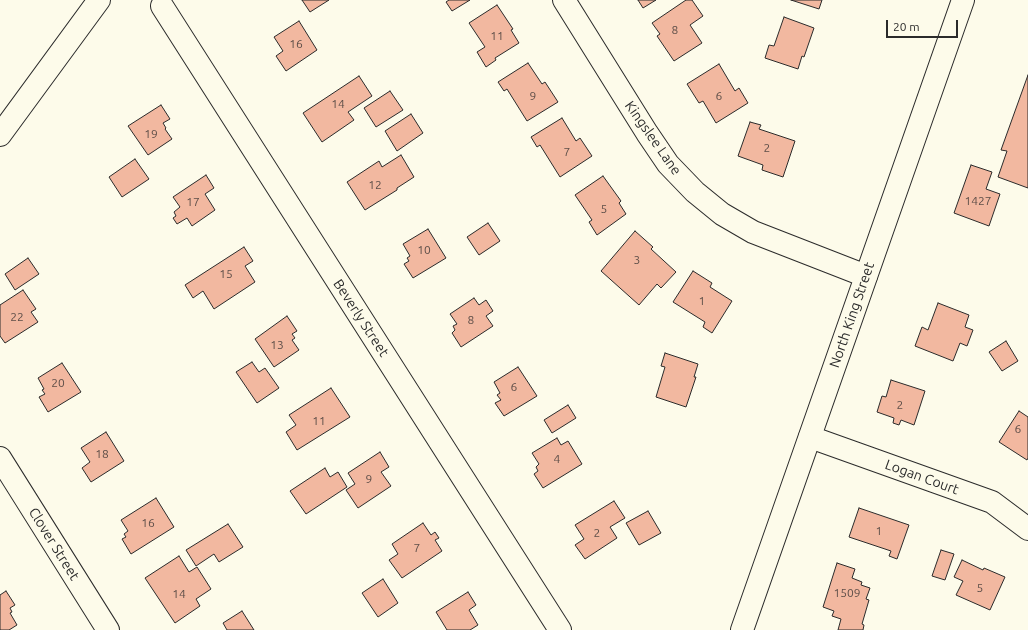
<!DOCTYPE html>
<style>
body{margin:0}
#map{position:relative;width:1028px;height:630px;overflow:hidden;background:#fdfbea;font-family:Ubuntu,sans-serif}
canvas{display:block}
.scale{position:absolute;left:886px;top:20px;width:72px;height:18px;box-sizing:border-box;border:2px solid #2b2b2b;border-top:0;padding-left:5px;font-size:12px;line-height:14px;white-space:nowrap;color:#2b2b2b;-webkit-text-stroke:3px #fdfbea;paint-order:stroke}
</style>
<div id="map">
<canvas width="1028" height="630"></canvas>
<div class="scale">20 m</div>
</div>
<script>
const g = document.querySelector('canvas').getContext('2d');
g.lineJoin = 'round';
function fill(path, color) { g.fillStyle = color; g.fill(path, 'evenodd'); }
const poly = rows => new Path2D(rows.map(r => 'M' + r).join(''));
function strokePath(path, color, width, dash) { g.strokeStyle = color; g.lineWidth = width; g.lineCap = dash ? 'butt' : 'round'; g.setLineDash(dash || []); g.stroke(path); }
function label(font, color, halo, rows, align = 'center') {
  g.font = font + ' Ubuntu,sans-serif'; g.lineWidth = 3; g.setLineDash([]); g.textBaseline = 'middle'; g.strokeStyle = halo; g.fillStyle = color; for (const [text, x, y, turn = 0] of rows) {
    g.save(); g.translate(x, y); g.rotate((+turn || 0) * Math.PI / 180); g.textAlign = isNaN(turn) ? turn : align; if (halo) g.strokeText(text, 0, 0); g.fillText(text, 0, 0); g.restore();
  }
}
const building = poly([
 [302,0,329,0,310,12,302,0],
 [449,0,470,0,452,11,446,2,449,0],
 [638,0,656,0,643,8,638,0],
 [686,0,692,0,703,16,690,25,702,43,674,61,657,36,660,34,652,23,686,0],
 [791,0,822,0,819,9,791,0],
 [497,5,513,29,511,30,519,43,495,58,496,60,486,67,477,52,485,47,469,23,497,5],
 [784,17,814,28,804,57,802,56,798,69,765,58,769,45,774,46,784,17],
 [299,21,317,50,286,71,276,56,283,51,274,37,299,21],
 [528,63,542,84,545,82,558,102,527,121,507,89,504,91,498,82,528,63],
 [719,64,735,91,739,88,748,103,716,123,703,101,699,103,687,84,719,64],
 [1028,75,1028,188,998,177,1007,151,1001,150,1028,75],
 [359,76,372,96,348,112,354,120,322,142,303,113,359,76],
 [390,91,403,110,376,127,364,108,390,91],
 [161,105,170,119,163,123,166,128,165,129,172,139,148,155,128,126,161,105],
 [411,114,423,133,397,151,385,131,411,114],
 [562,118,576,141,580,138,592,156,560,177,540,145,537,147,531,137,562,118],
 [750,122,761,125,759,129,795,141,783,177,762,170,763,165,738,156,750,122],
 [401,155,414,177,397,188,397,190,365,210,347,182,379,161,382,167,401,155],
 [135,159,149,179,122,197,109,177,135,159],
 [971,165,992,172,986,189,1000,194,989,226,954,213,971,165],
 [206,175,214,188,205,194,215,210,192,226,187,218,177,224,173,218,176,216,174,212,180,207,173,197,206,175],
 [603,176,621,201,619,203,626,214,597,235,589,222,592,220,575,195,603,176],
 [488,223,500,241,479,255,467,237,488,223],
 [428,229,446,258,413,278,404,264,409,261,407,258,410,256,403,244,428,229],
 [635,231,653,247,651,249,676,272,661,288,657,284,639,305,601,271,635,231],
 [244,247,253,261,245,266,255,282,214,309,203,291,193,298,185,285,244,247],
 [28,258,39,274,15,290,5,274,28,258],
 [693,271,712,283,710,287,732,301,712,333,703,327,705,322,673,302,693,271],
 [23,290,36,309,31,312,38,322,5,343,0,336,0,305,23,290],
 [474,298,479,305,486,300,493,311,486,316,493,326,461,347,452,333,455,330,453,326,457,324,450,314,474,298],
 [938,303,969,315,965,327,973,330,967,346,960,343,953,361,915,346,922,327,928,330,938,303],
 [287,316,297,331,292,334,295,338,292,340,299,350,274,367,255,339,287,316],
 [1006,341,1018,361,1002,371,989,352,1006,341],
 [665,353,698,364,694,377,696,377,686,407,656,397,665,367,661,366,665,353],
 [252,362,259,372,265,368,279,388,257,403,236,372,252,362],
 [62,363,81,392,48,412,39,397,45,394,42,390,44,389,38,378,62,363],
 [518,367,537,396,504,416,495,403,501,400,497,395,500,393,494,382,518,367],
 [891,380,925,391,914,425,901,420,899,425,893,423,894,418,877,412,882,396,886,397,891,380],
 [331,388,350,417,297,450,286,432,296,425,289,415,331,388],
 [568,405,576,418,552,433,544,420,568,405],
 [1019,411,1028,417,1028,458,1027,460,999,442,1019,411],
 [106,432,124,461,91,482,82,468,90,462,81,448,106,432],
 [557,438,561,445,568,441,582,464,543,488,534,474,538,471,536,467,539,464,532,453,557,438],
 [380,452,389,467,381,472,391,486,358,508,346,490,355,484,348,473,380,452],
 [325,468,330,477,338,472,347,487,306,514,290,491,325,468],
 [156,498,174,527,131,554,122,539,126,537,124,534,128,531,121,520,156,498],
 [614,501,625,518,610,527,617,538,585,559,575,545,584,539,575,525,614,501],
 [859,508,909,525,897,559,889,556,891,551,849,537,859,508],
 [648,511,661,533,639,545,626,523,648,511],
 [423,523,431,535,435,532,439,538,435,540,442,551,402,578,389,560,398,554,392,544,423,523],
 [228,524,243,547,219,562,214,554,196,566,186,550,228,524],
 [941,550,954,554,945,580,932,576,941,550],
 [179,556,189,572,197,567,211,589,196,599,200,606,175,623,145,578,179,556],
 [962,560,983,570,984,568,1005,577,990,610,956,595,963,581,954,577,962,560],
 [837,563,855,569,852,578,862,582,861,585,870,588,866,599,869,600,862,624,864,625,863,630,838,630,841,619,832,616,834,611,823,607,837,563],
 [383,579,398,603,378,617,362,593,383,579],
 [6,591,15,605,10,608,12,612,10,613,17,625,9,630,0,630,0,595,6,591],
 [468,592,476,605,469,610,478,625,470,630,447,630,436,612,468,592],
 [242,611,254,630,227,630,223,623,242,611]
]);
const minor = poly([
 [564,0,647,133,668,164,695,192,722,214,753,232,866,276],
 [162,6,560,630],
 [0,135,99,0],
 [810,437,992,502,1028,529],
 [0,458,108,630]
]);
const major = poly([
 [742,630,963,0]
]);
const numberNames = [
 ["8",675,30],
 ["11",497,36],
 ["16",296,44],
 ["9",533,96],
 ["6",719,96],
 ["14",338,104],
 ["19",151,134],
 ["2",767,148],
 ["7",567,152],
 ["12",375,185],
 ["1427",978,201],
 ["17",193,202],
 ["5",604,209],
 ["10",424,250],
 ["3",637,260],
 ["15",226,274],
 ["1",702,301],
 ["22",17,317],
 ["8",471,320],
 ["13",277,345],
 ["20",58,383],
 ["6",514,387],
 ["2",900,405],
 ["11",319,421],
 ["6",1018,429],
 ["18",102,454],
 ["4",557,459],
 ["9",369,479],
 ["16",148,523],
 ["1",879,531],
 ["2",597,533],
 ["7",417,548],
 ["5",980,588],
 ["1509",847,593],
 ["14",179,594]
];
const streetNames = [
 ["Kingslee Lane",653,138,55],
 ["North King Street",852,315,-71],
 ["Beverly Street",361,318,57],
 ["Logan Court",922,477,20],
 ["Clover Street",54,544,58]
];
fill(building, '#f2b8a0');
strokePath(building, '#2b2b2b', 1);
strokePath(minor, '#2b2b2b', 24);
strokePath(major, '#2b2b2b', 24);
strokePath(minor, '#fdfbea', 22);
strokePath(major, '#fdfbea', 22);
label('12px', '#5d4e48', null, numberNames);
label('14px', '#2b2b2b', '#fdfbea', streetNames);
</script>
